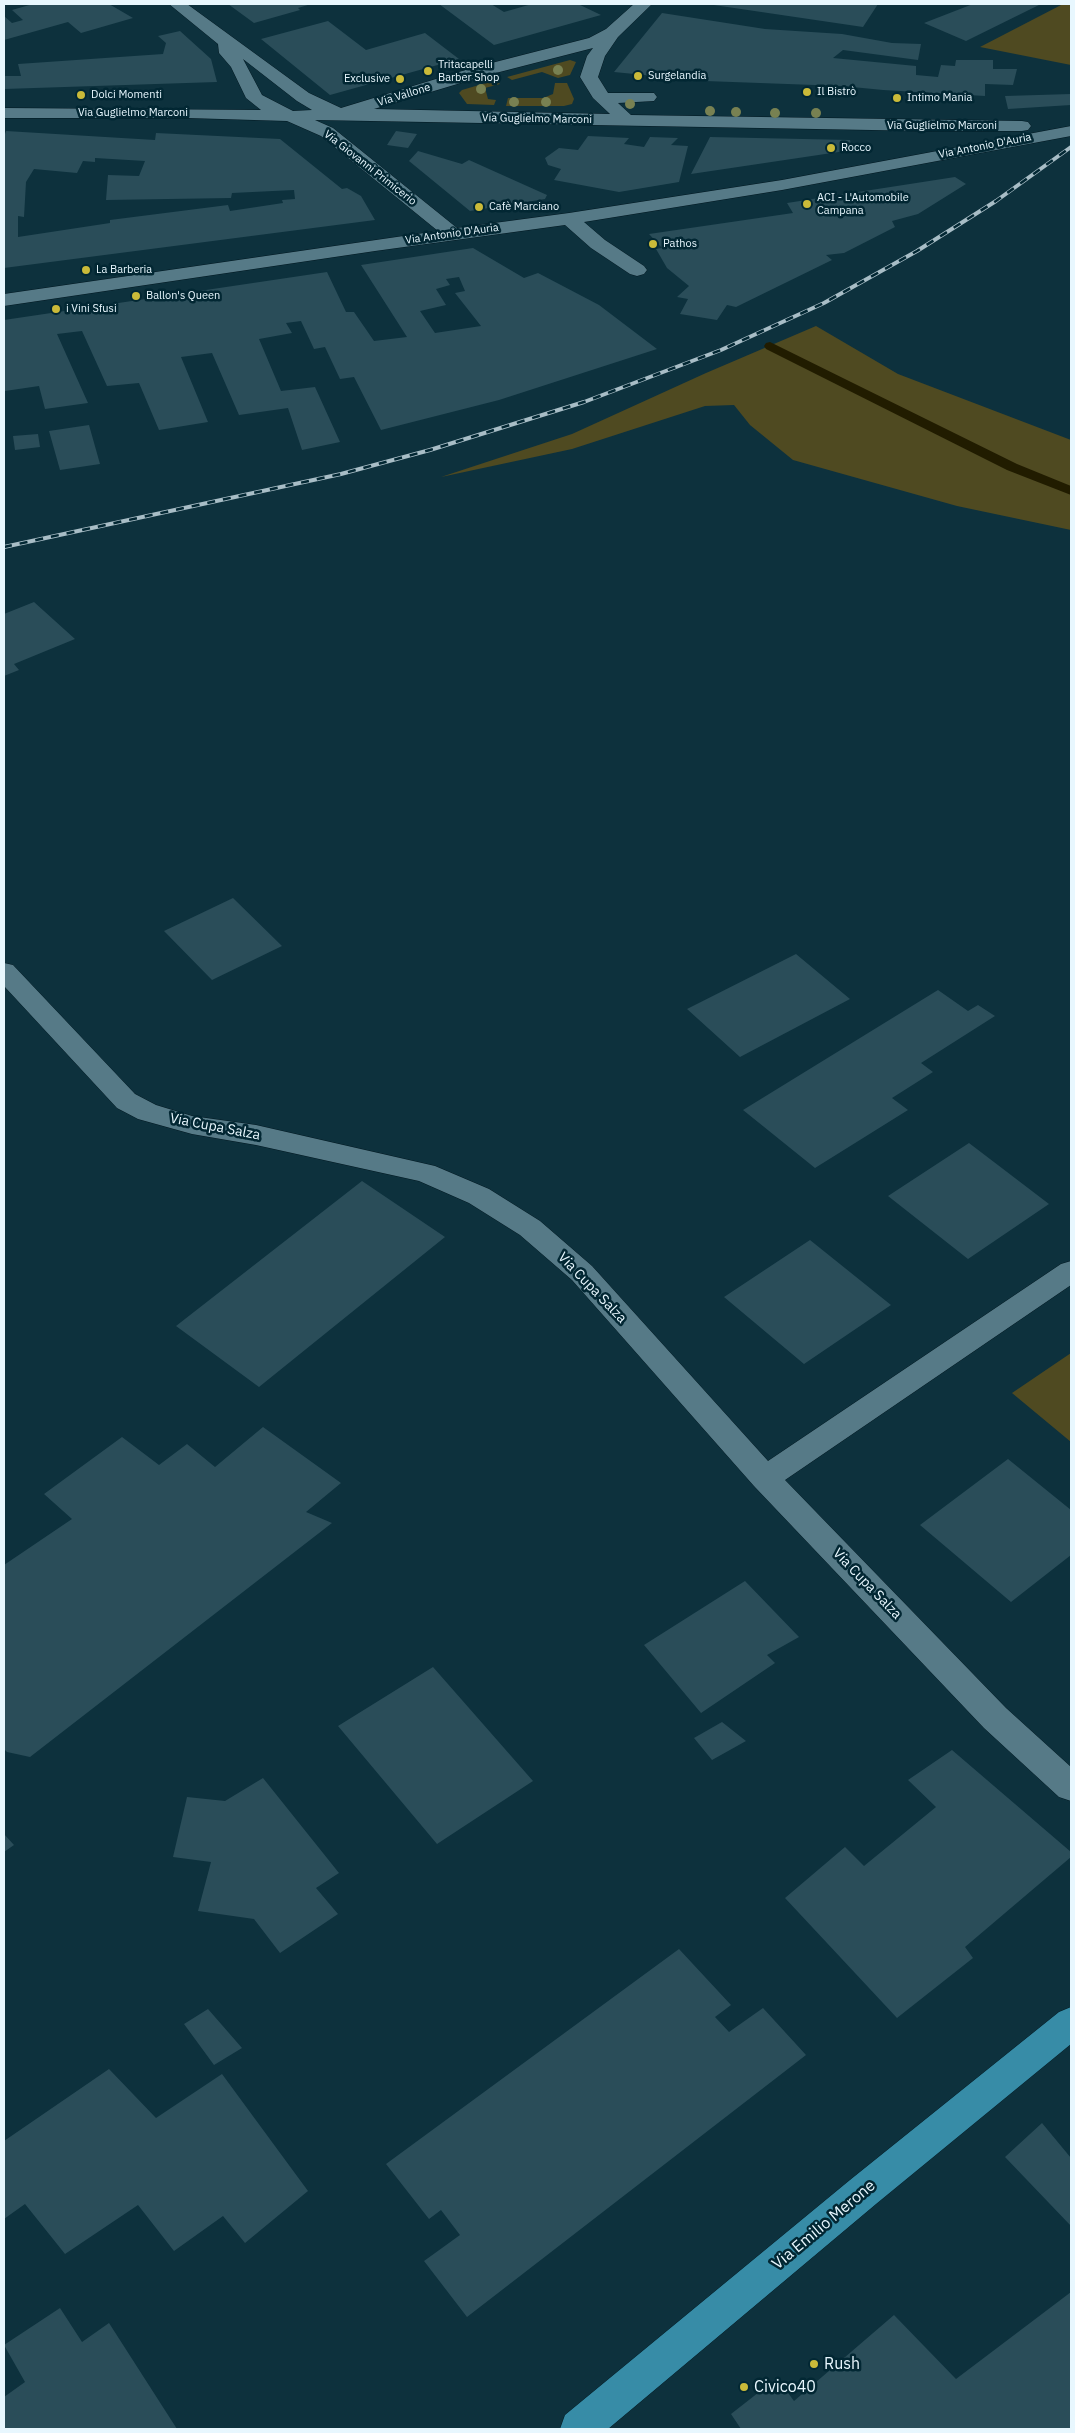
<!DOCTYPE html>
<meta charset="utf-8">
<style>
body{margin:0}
#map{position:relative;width:1075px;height:2433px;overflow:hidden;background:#0d313d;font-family:"IBM Plex Sans",sans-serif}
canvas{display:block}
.frame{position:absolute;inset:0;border:5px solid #e8f7fe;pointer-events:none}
</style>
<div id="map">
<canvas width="1075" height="2433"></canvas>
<div class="frame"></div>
</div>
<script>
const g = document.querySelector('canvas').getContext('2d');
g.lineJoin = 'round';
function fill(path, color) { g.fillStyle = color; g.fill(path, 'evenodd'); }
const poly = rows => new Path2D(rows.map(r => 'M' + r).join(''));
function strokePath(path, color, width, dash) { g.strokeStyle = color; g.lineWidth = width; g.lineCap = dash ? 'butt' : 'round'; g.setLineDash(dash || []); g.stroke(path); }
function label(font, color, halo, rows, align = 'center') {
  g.font = font + ' "IBM Plex Sans",sans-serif'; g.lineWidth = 5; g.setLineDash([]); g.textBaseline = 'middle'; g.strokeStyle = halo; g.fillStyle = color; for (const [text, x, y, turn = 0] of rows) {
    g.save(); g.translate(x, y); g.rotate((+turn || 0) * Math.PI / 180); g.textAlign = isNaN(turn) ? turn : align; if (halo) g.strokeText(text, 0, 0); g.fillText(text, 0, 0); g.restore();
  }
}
const green = poly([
 [1063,4,1071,4,1071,65,980,47],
 [570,60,576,62,570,75,558,78,542,72,512,80,507,77],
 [496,80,500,84,485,88,488,99,496,100,494,105,467,104,459,93,462,90],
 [555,83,567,83,574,99,572,104,564,106,506,106,508,98,543,98,553,94],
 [816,326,898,374,1071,440,1071,530,957,506,793,460,750,425,734,405,705,406,572,449,441,477,572,434,706,373],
 [1071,1353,1071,1442,1012,1393]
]);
const stream = poly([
 [770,342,1017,464,1071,486,1071,495,1007,470,766,349,764,346,766,343,770,342]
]);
const building = poly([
 [33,4,109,4,133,18,81,33,68,22,4,40,4,16,12,23,23,20,12,10],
 [228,4,311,4,298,8,300,10,254,23],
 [439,4,491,4,504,12,532,4,578,4,601,15,494,45],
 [707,4,878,4,863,27],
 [973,4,1041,4,966,41,924,23],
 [662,13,765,29,842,34,892,43,921,44,918,60,843,50,833,58,916,66,916,75,938,77,941,65,955,66,956,60,993,60,993,69,1017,69,1013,85,985,84,985,96,883,90,842,86,705,81,614,72],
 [328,21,366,50,425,33,459,59,330,95,261,39],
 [180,31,211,59,217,82,4,89,4,76,21,76,18,64,163,54,166,43,158,36],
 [1071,94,1071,105,1008,109,1005,96],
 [6,131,155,140,156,133,280,139,342,189,347,188,361,196,375,220,4,268,4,137],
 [95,158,145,161,139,176,108,175,106,200,231,198,232,193,294,190,295,199,282,200,283,203,230,211,228,205,110,220,110,223,18,237,18,216,24,217,26,182,34,169,77,173,83,161,95,162],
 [396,131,417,134,408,148,387,145],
 [588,136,629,138,624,144,644,147,650,137,678,138,671,145,688,146,679,182,619,192,554,180,561,169,548,165,545,158,559,148,578,150],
 [710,137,850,140,852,150,691,174],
 [418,151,462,164,469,160,547,195,545,199,470,211,409,161],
 [955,177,966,184,918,214,892,221,895,227,844,253,826,255,832,260,736,307,727,305,717,320,680,314,688,299,677,297,689,286,667,268,656,249,662,248,649,234,793,213,787,203],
 [473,248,524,278,538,273,599,305,657,349,499,400,381,430,354,377,340,379,325,347,314,349,301,321,286,323,292,333,259,339,281,391,315,387,340,442,302,450,288,408,239,415,212,353,181,357,208,422,159,430,139,383,107,386,82,331,57,334,88,403,45,409,39,386,5,391,4,320,327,272,346,312,354,312,374,341,407,337,361,265],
 [459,277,465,291,455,293,481,326,435,333,420,311,446,305,436,289,450,285,446,279],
 [89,425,100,464,60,470,49,431],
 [38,434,40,447,15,450,13,436],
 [34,602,75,639,14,664,19,670,4,676,4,614],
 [233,898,282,946,212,980,164,931],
 [796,954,850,999,740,1057,687,1009],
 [938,990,968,1011,978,1005,995,1016,921,1063,933,1072,892,1098,908,1110,815,1168,743,1110],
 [969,1143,1049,1204,968,1259,888,1196],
 [362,1181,445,1237,259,1387,176,1326],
 [810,1240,891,1305,804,1364,724,1297],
 [263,1427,341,1483,306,1512,332,1523,30,1757,7,1752,4,1749,4,1565,72,1519,44,1494,122,1437,159,1465,187,1444,215,1467],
 [1008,1459,1071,1510,1071,1555,1011,1602,920,1525],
 [745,1581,799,1637,767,1655,775,1663,701,1713,644,1645],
 [433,1667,533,1781,437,1844,338,1726],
 [722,1722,746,1741,712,1760,694,1738],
 [952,1750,1071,1852,1071,1857,965,1947,973,1958,897,2018,785,1898,845,1847,864,1866,936,1807,908,1780],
 [263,1778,339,1873,316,1888,338,1914,280,1953,254,1919,198,1911,211,1862,173,1857,187,1797,225,1801],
 [4,1834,14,1845,4,1852],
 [679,1949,731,2005,715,2017,729,2032,763,2008,806,2055,467,2317,424,2261,460,2235,441,2210,429,2219,386,2164],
 [208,2009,242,2048,214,2065,184,2024],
 [109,2069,156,2118,222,2074,308,2191,245,2243,223,2216,174,2251,138,2205,65,2254,25,2204,4,2219,4,2141],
 [1042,2123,1071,2158,1071,2226,1005,2157],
 [1071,2292,1071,2429,741,2429,731,2414,777,2378,794,2401,894,2315,956,2379],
 [60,2308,82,2342,109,2323,177,2429,4,2429,4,2397,25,2382,4,2345]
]);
const minor = poly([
 [169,4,187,4,309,93,341,108,472,68,589,38,606,29,634,4,652,4,618,37,605,56,598,77,608,93,654,93,657,97,654,101,618,103,631,115,1022,121,1028,122,1031,126,1028,130,1022,131,927,131,315,120,333,128,457,228,569,213,782,180,1071,126,1071,136,782,190,584,222,605,240,644,266,647,270,644,274,637,276,630,274,591,248,565,225,375,251,4,306,4,294,438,231,321,136,287,121,188,118,4,118,4,108,261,110,246,98,231,67,219,53,218,44,169,4],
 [593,48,587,56,580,77,593,98,610,114,374,109,484,76,593,48],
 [243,59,297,101,312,110,293,111,262,95,243,59],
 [4,963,13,965,135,1094,156,1105,192,1116,256,1125,435,1166,489,1189,540,1221,592,1266,768,1461,1061,1264,1071,1261,1071,1285,785,1480,1006,1708,1071,1767,1071,1801,1059,1797,984,1728,754,1486,572,1280,520,1235,469,1203,419,1181,256,1145,192,1134,138,1119,117,1108,4,986,4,963]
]);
const major = poly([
 [1071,2007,1071,2044,876,2204,608,2429,560,2429,565,2415,850,2180,1059,2012,1071,2007]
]);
const rail = poly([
 [4,547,341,474,430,450,584,402,721,350,824,303,917,251,996,201,1071,147]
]);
const trees = [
 [558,70],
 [481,89],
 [514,102],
 [546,102],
 [630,104],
 [710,111],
 [736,112],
 [775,113],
 [816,113]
];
const markers = [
 [428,71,5,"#caba39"],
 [638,76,5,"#caba39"],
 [400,79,5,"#caba39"],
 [807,92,5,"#caba39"],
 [81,95,5,"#caba39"],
 [897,98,5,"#caba39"],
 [831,148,5,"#caba39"],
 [807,204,5,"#caba39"],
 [479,207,5,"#caba39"],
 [653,244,5,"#caba39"],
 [86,270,5,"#caba39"],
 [136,296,5,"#caba39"],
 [56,309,5,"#caba39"],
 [814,2364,5,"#caba39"],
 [744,2387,5,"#caba39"]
];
const farPoinames = [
 ["Tritacapelli",438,65],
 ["Barber Shop",438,78],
 ["Surgelandia",648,76],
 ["Exclusive",390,79,"right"],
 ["Il Bistrò",817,92],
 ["Dolci Momenti",91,95],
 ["Intimo Mania",907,98],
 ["Rocco",841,148],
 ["ACI - L'Automobile",817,198],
 ["Campana",817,211],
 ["Cafè Marciano",489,207],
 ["Pathos",663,244],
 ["La Barberia",96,270],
 ["Ballon's Queen",146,296],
 ["i Vini Sfusi",66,309]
];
const farStreetnames = [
 ["Via Vallone",404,95,-17],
 ["Via Guglielmo Marconi",133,113],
 ["Via Guglielmo Marconi",537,119,1],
 ["Via Guglielmo Marconi",942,126],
 ["Via Antonio D'Auria",985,146,-11],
 ["Via Giovanni Primicerio",370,168,38],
 ["Via Antonio D'Auria",452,234,-8]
];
const streetNames = [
 ["Via Cupa Salza",215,1127,11],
 ["Via Cupa Salza",592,1288,46],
 ["Via Cupa Salza",867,1584,46]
];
const nearStreetnames = [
 ["Via Emilio Merone",824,2225,-40]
];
const nearPoinames = [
 ["Rush",824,2364],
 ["Civico40",754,2387]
];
fill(green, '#4f4a21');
fill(stream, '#211c00');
fill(building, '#2a4d59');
strokePath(minor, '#001821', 1);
strokePath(major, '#001821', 1);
fill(minor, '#567a87');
fill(major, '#378ca7');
strokePath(rail, '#a8bdc6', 4);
strokePath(rail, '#022733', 2.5, [8]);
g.fillStyle = '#788152';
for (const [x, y] of trees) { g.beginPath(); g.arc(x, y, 5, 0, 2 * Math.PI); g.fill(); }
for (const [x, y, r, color] of markers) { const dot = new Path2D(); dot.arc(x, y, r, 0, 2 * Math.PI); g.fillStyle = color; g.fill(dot); strokePath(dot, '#022733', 2); }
label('11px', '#e8f7fe', '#022733', farPoinames, 'left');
label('11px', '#e8f7fe', '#022733', farStreetnames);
label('14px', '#e8f7fe', '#022733', streetNames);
label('16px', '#e8f7fe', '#022733', nearStreetnames);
label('16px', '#e8f7fe', '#022733', nearPoinames, 'left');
</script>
